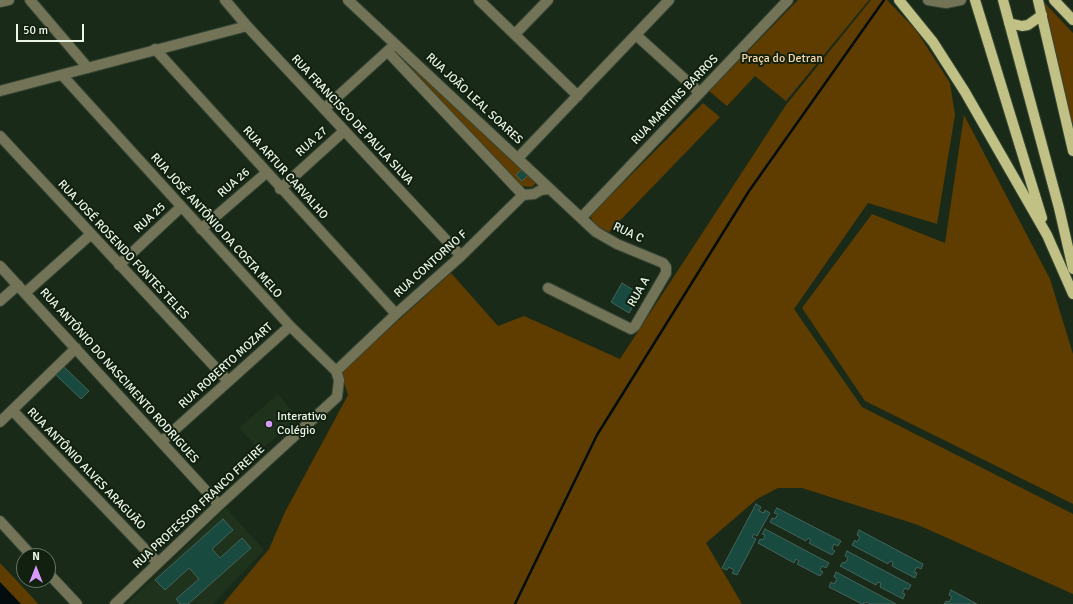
<!DOCTYPE html>
<meta charset="utf-8">
<style>
body{margin:0}
#map{position:relative;width:1073px;height:604px;overflow:hidden;background:#1a2a18;font-family:Signika,sans-serif}
canvas{display:block}
.north{position:absolute;left:16px;top:548px;width:40px;height:40px;box-sizing:border-box;background:#11200f;border:1px solid #687666;border-radius:50%;rotate:0deg;font-size:11px;font-weight:700;line-height:16px;text-align:center;color:#ebf6e9}
.north::after{content:'';display:block;margin:auto;width:14px;height:18px;background:#d89af8;clip-path:polygon(50% 0,100% 100%,50% 72%,0 100%)}
.scale{position:absolute;left:16px;top:24px;width:68px;height:18px;box-sizing:border-box;border:2px solid #ebf6e9;border-top:0;padding-left:5px;font-size:12px;line-height:14px;white-space:nowrap;color:#ebf6e9;-webkit-text-stroke:3px #11200f;paint-order:stroke}
</style>
<div id="map">
<canvas width="1073" height="604"></canvas>
<div class="north">N</div>
<div class="scale">50 m</div>
</div>
<script>
const g = document.querySelector('canvas').getContext('2d');
g.lineJoin = 'round';
function fill(path, color) { g.fillStyle = color; g.fill(path, 'evenodd'); }
const poly = rows => new Path2D(rows.map(r => 'M' + r).join(''));
function strokePath(path, color, width, dash) { g.strokeStyle = color; g.lineWidth = width; g.lineCap = dash ? 'butt' : 'round'; g.setLineDash(dash || []); g.stroke(path); }
function label(font, color, halo, rows, align = 'center') {
  g.font = font + ' Signika,sans-serif'; g.lineWidth = 4; g.setLineDash([]); g.textBaseline = 'middle'; g.strokeStyle = halo; g.fillStyle = color; for (const [text, x, y, turn = 0] of rows) {
    g.save(); g.translate(x, y); g.rotate((+turn || 0) * Math.PI / 180); g.textAlign = isNaN(turn) ? turn : align; if (halo) g.strokeText(text, 0, 0); g.fillText(text, 0, 0); g.restore();
  }
}
const built = poly([
 [278,394,299,419,260,450,239,428],
 [226,508,264,550,213,604,127,604]
]);
const green = poly([
 [798,0,869,0,786,101,755,76,727,106,709,91],
 [871,0,887,0,916,30,950,83,955,115,937,224,868,203,794,309,862,407,1073,514,1073,594,918,525,802,488,778,488,757,499,706,543,742,604,223,604,269,549,285,512,348,395,341,372,451,273,498,326,524,316,620,359,786,105],
 [1042,0,1073,33,1073,141],
 [399,49,538,181,532,187,519,186,394,54],
 [703,103,720,117,609,232,596,226,590,216],
 [964,115,1050,279,1073,354,1073,504,865,401,802,308,872,214,945,243],
 [0,563,34,599,38,604,0,604]
]);
const water = poly([
 [0,582,21,604,0,604]
]);
const stream = poly([
 [515,604,597,435,749,191,884,0]
]);
const building = poly([
 [521,170,528,175,522,181,516,175,521,170],
 [622,283,640,294,629,313,611,302,622,283],
 [64,367,89,391,81,399,56,375,64,367],
 [756,504,761,507,759,511,764,513,765,510,770,513,757,536,754,534,752,537,756,539,737,575,732,573,734,570,729,567,727,570,722,568,756,504],
 [777,508,841,541,838,546,834,544,832,549,835,551,832,555,809,543,811,540,808,538,806,541,770,522,772,518,775,519,778,514,774,513,777,508],
 [223,519,233,530,212,549,220,558,242,538,251,548,188,604,180,604,176,599,199,579,189,568,165,590,155,580,223,519],
 [765,529,829,563,826,568,822,566,820,570,823,572,820,576,797,564,799,561,796,559,794,563,758,543,760,539,763,540,765,535,762,534,765,529],
 [859,530,923,564,921,569,917,567,914,572,917,573,915,578,892,566,893,562,890,561,888,564,852,545,855,540,857,542,860,537,857,535,859,530],
 [847,551,911,585,908,590,905,588,902,593,905,594,903,599,880,587,881,583,878,582,876,585,840,566,843,562,845,563,848,558,845,556,847,551],
 [836,572,896,604,870,604,867,602,862,604,829,587,831,582,834,584,837,579,834,577,836,572],
 [951,590,977,604,944,604,946,601,949,602,952,597,949,595,951,590]
]);
const minor = poly([
 [30,0,88,68],
 [225,0,247,26,461,256],
 [348,0,596,232,617,244,663,263,666,267,666,273,635,326,631,329,548,288],
 [479,0,578,96],
 [928,0,946,3,961,0],
 [0,2,9,0],
 [515,34,548,0],
 [636,35,700,93],
 [155,49,396,314],
 [388,52,523,195],
 [62,75,290,326,336,371,339,380,337,397,219,505,115,604],
 [0,91,247,26],
 [324,109,391,48],
 [0,136,228,381],
 [518,158,669,0],
 [280,189,344,131],
 [581,218,788,0],
 [201,229,266,173],
 [119,265,181,207],
 [0,266,219,505],
 [25,293,90,235],
 [0,301,18,285],
 [336,371,396,314,461,256,523,195,534,194,541,190,549,189],
 [12,410,158,563],
 [0,422,76,348],
 [161,442,290,326],
 [0,521,32,556],
 [48,573,77,604]
]);
const major = poly([
 [899,0,933,42,965,92,1047,235,1073,294],
 [975,0,1042,218],
 [1003,0,1059,208,1073,269],
 [1038,0,1073,151],
 [1054,0,1073,20],
 [1009,23,1022,26,1028,25,1042,15]
]);
const markers = [
 [269,424,4,"#d89af8"]
];
const parkNames = [
 ["Praça do Detran",782,59]
];
const streetNames = [
 ["RUA JOÃO LEAL SOARES",474,99,43],
 ["RUA MARTINS BARROS",675,100,-46],
 ["RUA FRANCISCO DE PAULA SILVA",352,120,47],
 ["RUA 27",312,142,-42],
 ["RUA ARTUR CARVALHO",285,173,48],
 ["RUA 26",234,183,-41],
 ["RUA 25",150,218,-43],
 ["RUA JOSÉ ANTÔNIO DA COSTA MELO",216,226,48],
 ["RUA C",628,233,25],
 ["RUA JOSÉ ROSENDO FONTES TELES",123,250,47],
 ["RUA CONTORNO F",431,264,-42],
 ["RUA A",639,292,-60],
 ["RUA ROBERTO MOZART",226,366,-42],
 ["RUA ANTÔNIO DO NASCIMENTO RODRIGUES",119,376,48],
 ["RUA ANTÔNIO ALVES ARAGUÃO",86,469,46],
 ["RUA PROFESSOR FRANCO FREIRE",199,507,-43]
];
const poiNames = [
 ["Interativo",277,417],
 ["Colégio",277,431]
];
fill(built, '#1f331c');
fill(green, '#5f3c00');
fill(water, '#030d0f');
strokePath(stream, '#030d0f', 2.5);
fill(building, '#194a3f');
strokePath(building, '#44635b', 1);
strokePath(minor, '#374735', 12);
strokePath(major, '#374735', 12);
strokePath(minor, '#737357', 10);
strokePath(major, '#c2c185', 10);
for (const [x, y, r, color] of markers) { const dot = new Path2D(); dot.arc(x, y, r, 0, 2 * Math.PI); g.fillStyle = color; g.fill(dot); strokePath(dot, '#11200f', 1.5); }
label('12px', '#fbd6a7', '#11200f', parkNames);
label('12px', '#ebf6e9', '#11200f', streetNames);
label('12px', '#ebf6e9', '#11200f', poiNames, 'left');
</script>
